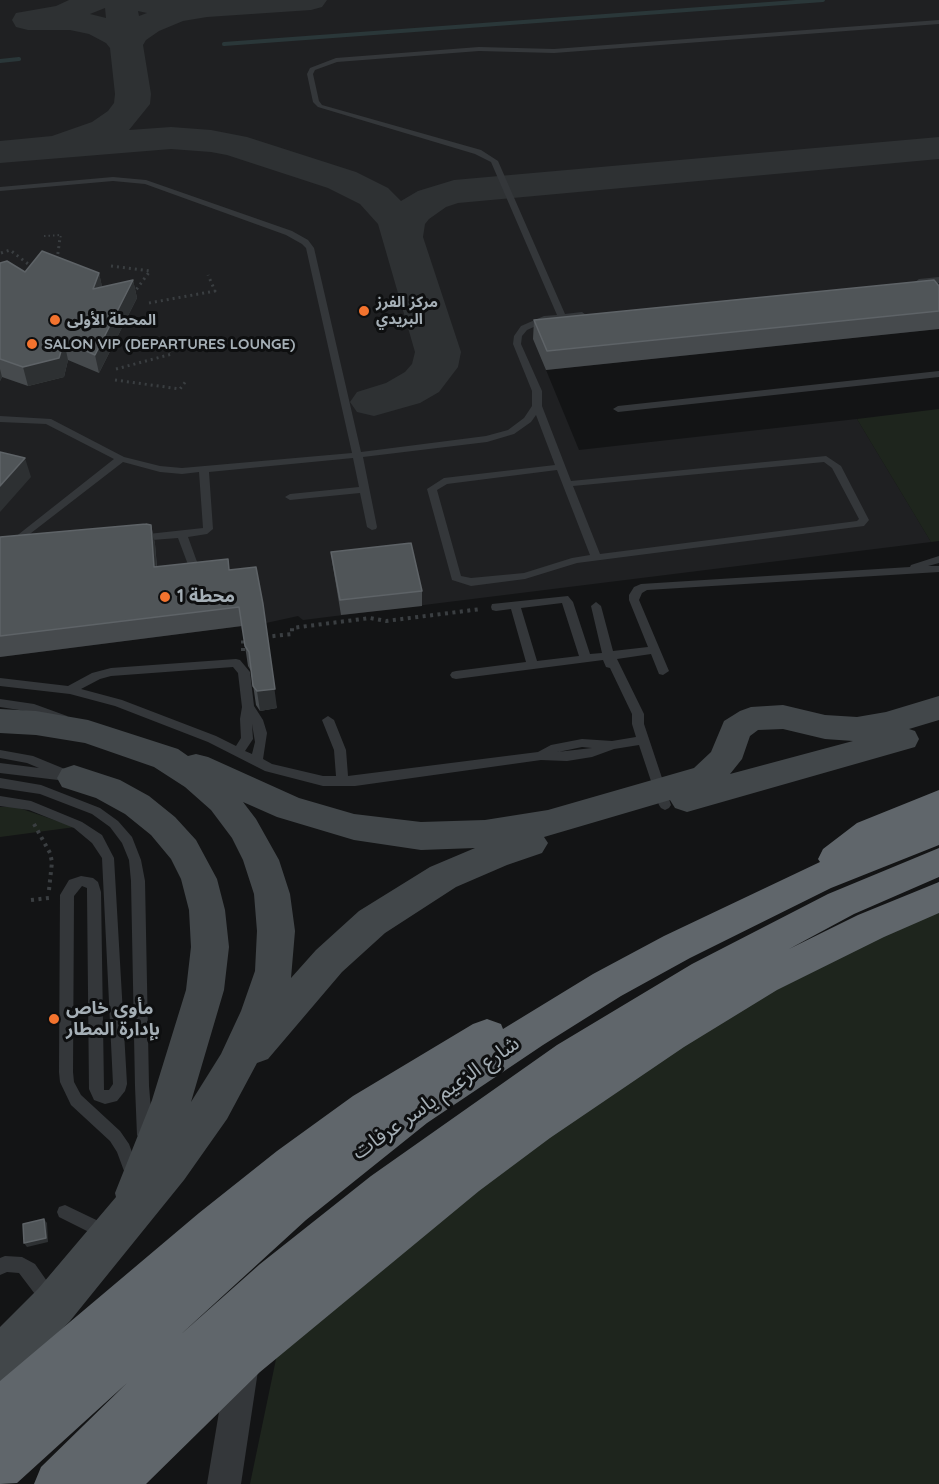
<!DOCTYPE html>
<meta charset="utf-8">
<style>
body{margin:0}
canvas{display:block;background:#131415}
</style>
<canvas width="939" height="1484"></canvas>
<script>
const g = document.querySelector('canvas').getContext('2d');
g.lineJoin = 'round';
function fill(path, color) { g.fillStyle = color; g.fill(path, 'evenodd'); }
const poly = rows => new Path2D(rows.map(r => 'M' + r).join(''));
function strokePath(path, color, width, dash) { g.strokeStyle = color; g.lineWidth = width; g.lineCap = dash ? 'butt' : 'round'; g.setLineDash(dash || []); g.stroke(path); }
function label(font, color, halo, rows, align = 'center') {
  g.font = font + ' Quicksand,"Noto Sans Arabic",sans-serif'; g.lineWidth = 6; g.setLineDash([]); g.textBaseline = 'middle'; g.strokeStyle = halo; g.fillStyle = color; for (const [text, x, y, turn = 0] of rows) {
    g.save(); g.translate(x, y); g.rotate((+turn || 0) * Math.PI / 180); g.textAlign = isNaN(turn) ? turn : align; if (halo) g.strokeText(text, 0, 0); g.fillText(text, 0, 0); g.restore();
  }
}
const built = poly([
 [0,0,939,0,939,329,546,370,579,450,857,419,931,542,303,620,298,616,266,623,0,657]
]);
const green = poly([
 [939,409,939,541,931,542,857,419],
 [0,807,16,807,75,827,0,837],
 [939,886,939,1484,250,1484,290,1292]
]);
const stream = poly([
 [224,44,823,0],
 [0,61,19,59]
]);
const taxiway = poly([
 [69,0,327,0,322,7,311,10,207,17,183,21,159,31,146,40,143,45,151,94,150,104,129,130,171,127,211,130,247,137,356,172,388,188,401,201,418,191,454,180,939,137,939,159,458,203,446,207,429,219,425,224,423,237,461,352,458,367,439,392,420,403,374,416,357,412,350,402,357,392,386,383,405,372,412,364,415,352,378,224,360,204,328,188,227,155,211,152,171,149,0,163,0,141,52,136,92,122,108,111,114,103,115,94,110,48,106,43,89,34,70,30,28,30,16,27,12,20,16,13,56,6,69,0],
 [105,8,106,18,90,14,105,8],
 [138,11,147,13,139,16,138,11]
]);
const pathFar2 = poly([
 [44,236,61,235,60,240]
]);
const pathFar1 = poly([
 [1,253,10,250,32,267],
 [57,260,60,238],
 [111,266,150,271,133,294],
 [149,303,215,291,208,275],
 [116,369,172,354,170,350],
 [115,380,180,389,186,381]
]);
const path = poly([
 [265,637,292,634,292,628,370,618,386,621,481,609],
 [243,651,243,640,248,639],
 [34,824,50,853,52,862,49,890],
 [31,900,49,898]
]);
const lane = poly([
 [939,20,939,24,554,53,479,51,337,62,315,70,313,74,319,101,322,105,481,150,498,161,565,314,582,312,586,315,582,318,549,320,527,330,522,336,521,344,542,391,542,406,571,481,826,456,841,466,869,520,864,526,577,563,525,579,471,586,452,580,427,489,444,478,555,465,536,415,531,422,514,434,487,442,363,457,377,527,376,529,372,530,367,527,360,493,290,500,285,497,290,494,359,487,353,458,209,472,213,529,207,534,188,537,200,570,195,573,190,570,178,538,139,541,134,538,139,535,203,528,199,472,182,474,160,472,123,462,0,557,0,549,114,459,46,424,0,422,0,416,51,419,124,457,160,466,182,468,352,453,306,248,302,244,286,235,145,184,113,181,0,191,0,187,113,177,146,180,292,231,308,240,314,248,361,452,486,436,508,430,524,418,532,406,532,391,513,344,514,336,521,326,544,316,557,315,491,162,475,154,318,107,313,102,307,74,310,68,336,58,479,47,554,49,939,20],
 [824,462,832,468,859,519,857,521,600,554,573,486,824,462],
 [557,470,590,555,572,558,524,573,471,578,461,576,437,490,447,484,557,470],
 [939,277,939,283,919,285,915,282,919,279,939,277],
 [939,371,939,377,618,412,613,409,618,406,939,371],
 [939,556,939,563,928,566,939,566,939,572,647,590,642,593,639,600,669,671,663,675,659,674,651,654,617,659,644,714,644,724,671,805,669,808,665,810,661,808,659,805,639,745,614,749,592,757,567,761,541,760,355,786,323,786,265,771,208,742,115,706,70,694,0,686,0,678,68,686,92,673,111,668,236,659,240,660,250,672,254,706,263,720,267,733,263,759,272,764,323,776,336,776,334,750,322,720,328,716,334,720,346,750,348,776,538,752,551,745,582,739,612,741,636,737,632,724,632,714,610,668,606,667,603,660,456,679,452,678,450,675,452,672,456,671,526,662,511,609,496,611,492,610,491,607,492,604,568,596,573,602,590,654,602,653,591,606,596,602,601,606,613,651,648,647,629,600,629,595,634,587,641,584,910,567,911,565,939,556],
 [562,603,579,656,537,661,521,608,562,603],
 [233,667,238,673,242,707,240,719,241,738,236,746,216,736,122,700,81,689,100,679,111,676,233,667],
 [252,724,255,742,252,754,245,751,253,739,252,724],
 [582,747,592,748,557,752,558,752,582,747],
 [0,699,34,704,67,716,69,719,63,723,32,712,0,707,0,699],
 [0,750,33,756,77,774,79,777,77,780,73,782,63,778,58,780,0,773,0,763,39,768,27,763,0,758,0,750],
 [0,778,41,785,100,808,118,821,132,837,141,860,145,881,149,1086,153,1135,150,1140,145,1142,140,1140,137,1135,135,1086,131,881,129,860,122,843,110,827,92,814,40,794,0,788,0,778],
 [0,796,31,801,82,822,102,835,114,858,127,1084,125,1091,117,1101,105,1104,94,1100,89,1089,87,892,87,888,82,886,74,896,73,1072,74,1082,81,1095,120,1131,129,1144,140,1174,137,1179,132,1181,127,1179,117,1152,110,1141,71,1105,60,1082,59,1072,60,895,69,880,81,876,93,878,98,882,101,892,104,1090,109,1090,113,1084,102,858,92,843,74,828,29,810,0,806,0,796],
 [65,1205,113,1228,115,1233,113,1238,107,1241,59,1217,57,1212,59,1207,65,1205],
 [5,1256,22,1257,35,1264,56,1294,58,1300,56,1306,50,1308,44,1306,19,1273,7,1272,0,1275,0,1258,5,1256]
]);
const street = poly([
 [243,1348,254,1353,259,1364,241,1484,207,1484,227,1364,232,1353,243,1348]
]);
const secondary = poly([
 [939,696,939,720,909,729,915,731,919,739,915,747,687,812,675,808,670,800,544,837,548,843,542,853,507,865,456,887,385,933,342,972,268,1059,257,1063,227,1119,184,1180,70,1321,16,1376,0,1383,0,1327,38,1289,116,1197,115,1193,152,1100,186,990,191,947,189,910,181,879,171,859,151,835,125,814,96,798,62,787,57,778,62,769,74,765,120,780,149,796,175,817,196,840,217,879,225,910,229,947,224,990,191,1102,221,1054,241,1011,255,971,257,931,254,894,243,860,232,838,211,810,185,787,154,767,85,743,36,735,0,733,0,709,36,711,88,720,178,749,188,756,196,754,208,757,299,798,354,814,421,822,485,820,548,810,694,768,711,752,724,721,740,711,751,707,783,705,825,715,857,717,886,712,939,696],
 [783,729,825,739,853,741,730,774,742,759,750,736,758,730,783,729],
 [243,802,277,817,354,840,421,850,475,848,430,867,359,911,316,950,291,978,295,931,290,894,279,860,256,819,243,802]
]);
const highway = poly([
 [939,790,939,845,831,888,690,958,621,996,543,1045,427,1123,306,1220,179,1336,260,1264,371,1176,557,1045,692,964,828,894,939,848,939,877,854,914,789,949,858,915,939,882,939,913,884,937,777,990,684,1047,550,1138,479,1191,260,1372,146,1484,34,1484,41,1467,127,1383,17,1483,0,1484,0,1381,199,1213,277,1151,353,1096,473,1024,487,1019,501,1024,503,1029,593,974,664,936,820,862,818,859,823,849,857,823,939,790]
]);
const wall = poly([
 [0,263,25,272,99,273,102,287,133,280,137,298,99,373,68,360,64,377,28,386,2,377,0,381],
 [939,286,939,329,546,370,533,339,534,320],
 [151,525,155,544,157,567,229,570,277,708,260,711,256,705,251,671,248,666,242,626,0,657,0,537],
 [331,552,422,591,422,606,341,615,333,567]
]);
const shadedWall = poly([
 [99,273,103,291,93,289],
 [133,280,137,298,99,373,95,355],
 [64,341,68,360,64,377,28,386,23,367],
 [0,369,2,377,0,381],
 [25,458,31,477,0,512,0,486],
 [151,525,155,544,158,587,154,567],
 [263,604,277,708,260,711,257,691],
 [44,1219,47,1223,48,1242,27,1247,24,1243]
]);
const building = poly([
 [42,251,99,273,93,289,133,280,95,355,64,341,59,358,23,367,0,359,0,263,7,261,25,272,42,251],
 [934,280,939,286,939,311,547,351,534,320,934,280],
 [0,452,25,458,0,486,0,452],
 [146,524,151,525,154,567,228,559,229,570,256,567,263,604,275,689,257,691,253,686,249,652,245,646,239,607,0,636,0,537,146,524],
 [411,543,422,591,340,600,331,552,411,543],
 [44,1219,46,1238,24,1243,23,1224,44,1219]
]);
const markers = [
 [364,311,6,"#f3732e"],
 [55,320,6,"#f3732e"],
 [32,344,6,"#f3732e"],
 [165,597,6,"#f3732e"],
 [54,1019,6,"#f3732e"]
];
const farPoinames = [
 ["مركز الفرز",376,302],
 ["البريدي",376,319],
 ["المحطة الأولى",67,320],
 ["SALON VIP (DEPARTURES LOUNGE)",44,344]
];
const poiNames = [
 ["محطة 1",177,597],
 ["مأوى خاص",66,1009],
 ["بإدارة المطار",66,1030]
];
const nearStreetnames = [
 ["شارع الزعيم ياسر عرفات",436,1098,-35]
];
fill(built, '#1f2022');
fill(green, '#1e251d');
strokePath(stream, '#2a3739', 4);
fill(taxiway, '#2e3133');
strokePath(pathFar2, '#3a3e41', 2, [1.5, 3]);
strokePath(pathFar1, '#3a3e41', 3, [2, 4]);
strokePath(path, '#3a3e41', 4, [3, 4.5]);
fill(lane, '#34373a');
fill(street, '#34373a');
fill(secondary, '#42474a');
fill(highway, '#60666b');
fill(wall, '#464a4d');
fill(shadedWall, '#2d3032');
fill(building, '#505558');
strokePath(building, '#5e6367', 1.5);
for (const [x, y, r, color] of markers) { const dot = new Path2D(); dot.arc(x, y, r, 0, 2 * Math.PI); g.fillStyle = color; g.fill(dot); strokePath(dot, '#0e0f10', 2); }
label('bold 15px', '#a5afb6', '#0e0f10', farPoinames, 'left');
label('bold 18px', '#a5afb6', '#0e0f10', poiNames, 'left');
label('21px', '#a5afb6', '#0e0f10', nearStreetnames);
</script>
